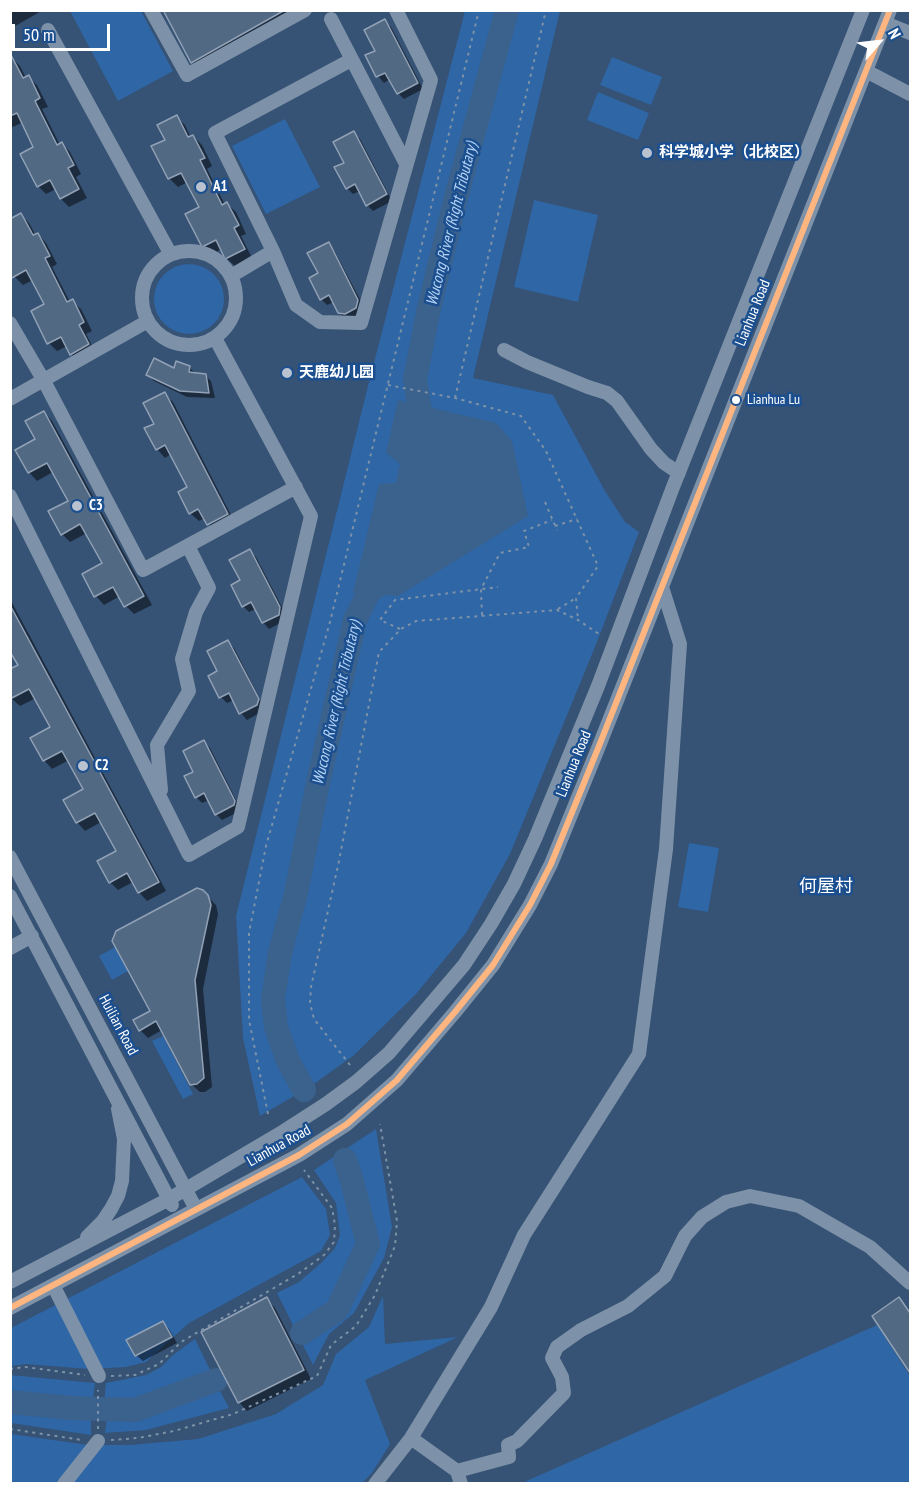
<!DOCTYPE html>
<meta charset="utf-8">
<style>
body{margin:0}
#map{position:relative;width:921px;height:1494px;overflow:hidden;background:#365274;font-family:"PT Sans Narrow",sans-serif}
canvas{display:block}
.frame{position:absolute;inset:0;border:12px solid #fff;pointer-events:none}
.north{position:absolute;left:849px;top:12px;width:60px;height:60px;-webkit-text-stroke:4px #1b4f8f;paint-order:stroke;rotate:62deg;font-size:16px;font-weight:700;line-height:24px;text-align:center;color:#fff}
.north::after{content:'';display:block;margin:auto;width:21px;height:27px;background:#fff;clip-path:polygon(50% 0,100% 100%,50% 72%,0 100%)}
.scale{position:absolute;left:12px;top:24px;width:98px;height:27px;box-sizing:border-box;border:3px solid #fff;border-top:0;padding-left:8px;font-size:18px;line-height:21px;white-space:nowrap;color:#fff;-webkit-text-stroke:4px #1b4f8f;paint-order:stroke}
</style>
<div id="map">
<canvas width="921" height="1494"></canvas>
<div class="frame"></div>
<div class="north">N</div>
<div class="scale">50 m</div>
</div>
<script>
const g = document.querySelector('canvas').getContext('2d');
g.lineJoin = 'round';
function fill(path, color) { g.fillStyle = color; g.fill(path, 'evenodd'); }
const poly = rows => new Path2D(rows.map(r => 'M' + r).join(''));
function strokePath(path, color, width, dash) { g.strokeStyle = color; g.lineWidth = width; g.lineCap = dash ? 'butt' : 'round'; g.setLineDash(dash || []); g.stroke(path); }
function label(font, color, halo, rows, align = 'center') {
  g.font = font + ' "PT Sans Narrow","Noto Sans SC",sans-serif'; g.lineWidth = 5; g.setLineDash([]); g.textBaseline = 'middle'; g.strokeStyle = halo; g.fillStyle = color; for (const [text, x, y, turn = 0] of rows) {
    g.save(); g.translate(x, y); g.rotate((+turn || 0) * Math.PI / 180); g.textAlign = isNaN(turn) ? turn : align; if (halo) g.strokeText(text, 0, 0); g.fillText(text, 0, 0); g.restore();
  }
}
const green = poly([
 [70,11,141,11,173,71,118,101],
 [465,11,560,11,473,378,553,395,605,491,625,522,639,532,597,642,510,854,466,933,416,994,353,1056,311,1086,260,1116,243,1038,236,916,369,382],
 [612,57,662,77,651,105,600,85],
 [598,92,649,113,638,140,587,120],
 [285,119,320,187,266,214,232,146],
 [534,200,598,215,578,302,514,287],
 '154 299a35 35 0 1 1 70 0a35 35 0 1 1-70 0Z',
 [689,843,719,848,708,912,678,907],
 [115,947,128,971,112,980,99,956],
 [163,1036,193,1094,183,1099,152,1041],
 [376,1129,392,1227,384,1258,354,1313,329,1334,313,1365,277,1293,299,1282,321,1263,335,1248,340,1235,336,1203,314,1170],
 [302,1177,326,1209,330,1235,321,1251,189,1323,146,1362,126,1367,89,1369,26,1364,11,1366,11,1328],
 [383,1296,385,1344,458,1337,365,1380,390,1444,372,1473,362,1483,11,1484,11,1434,88,1445,130,1445,198,1439,276,1414,323,1385,336,1354,369,1327],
 [877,1325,910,1376,910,1483,522,1483],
 [195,1339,213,1376,189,1387,134,1405,104,1405,106,1383,146,1375,161,1367,173,1355],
 [10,1375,95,1383,92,1406,38,1398,11,1397],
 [217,1385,229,1408,146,1430,105,1433,107,1416,151,1411],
 [11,1407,91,1415,91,1435,11,1423]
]);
const water = poly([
 [398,400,496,423,512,441,528,516,398,596,353,593,379,484,396,483,400,464,386,453]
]);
const shadow = poly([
 [10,10,43,10,10,29],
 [165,10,304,10,199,69,192,62],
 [385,21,391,27,423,89,404,99,398,93,390,79,384,83,378,76,367,56,377,51],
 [11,57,20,66,26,78,28,77,37,85,48,107,42,109,60,145,62,144,70,152,81,174,76,177,87,198,69,207,61,199,56,189,46,194,38,186,35,148,23,122,13,127,10,125],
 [176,117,185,125,191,138,193,136,202,145,212,166,207,169,225,205,227,204,236,212,246,234,241,236,252,258,235,266,226,258,222,249,212,254,203,246,201,207,188,182,178,187,169,178,167,140],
 [354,133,360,139,392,201,373,211,367,205,360,191,353,194,347,188,346,163],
 [21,215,29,223,36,236,38,234,46,243,57,264,52,267,70,302,72,301,81,309,92,331,86,334,96,353,79,362,71,354,67,346,57,351,49,343,46,305,33,280,23,285,14,276],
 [328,244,334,250,364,307,362,314,352,319,346,319,339,313,334,302,327,305,321,299,320,274],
 [189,367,196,374,205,375,211,381,215,398,187,397,154,381,148,375],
 [164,394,173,402,235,523,216,533,205,518,199,521,190,513,189,488,171,454,165,458,157,449,156,424],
 [44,412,52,421,152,605,134,614,126,606,120,596,104,605,96,596,84,575,104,564,87,533,70,542,62,534,70,501,53,472,37,481,29,472],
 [250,551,256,557,286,615,284,621,269,629,263,622,256,609,249,612,243,606,242,581],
 [10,599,166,891,147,901,139,892,133,882,118,890,110,882,118,852,101,822,85,831,77,822,85,790,69,760,52,769,44,760,52,728,36,698,20,706,11,698,20,666,10,649],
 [228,642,234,648,264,707,263,711,247,720,241,713,234,700,227,703,221,697],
 [204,742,210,748,240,808,240,811,222,820,216,814,209,800,202,803,196,797,195,772],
 [202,891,216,905,218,914,203,989,212,1087,205,1092,200,1092,191,1084,162,1030,148,1038,140,1030,152,1012],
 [267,1299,275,1308,311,1379,247,1411,239,1402],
 [899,1299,910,1312,910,1370,874,1316],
 [163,1322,169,1329,177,1343,143,1361,136,1355]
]);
const river = poly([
 [424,437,415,379,429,308,455,201,507,10],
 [304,1090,288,1061,276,1027,273,999,280,953,296,893,319,778,355,620,369,592,391,575,392,572],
 [302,1333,337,1310,368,1244,352,1181,345,1160],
 [10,1402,71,1408,135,1410,216,1380]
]);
const building = poly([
 [163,10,285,10,191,63,163,10],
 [385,19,418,83,397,94,385,73,376,77,365,55,375,51,364,30,385,19],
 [10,53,23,78,29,75,40,98,35,101,57,145,62,142,74,165,68,168,79,189,60,199,50,180,37,187,20,154,33,147,17,113,10,116,10,53],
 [177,115,188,137,193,135,205,158,200,160,222,205,227,202,239,225,234,228,245,249,225,259,216,240,202,247,185,214,199,207,181,173,168,179,151,146,165,140,157,125,177,115],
 [354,131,387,194,366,206,355,184,346,189,334,167,344,163,333,142,354,131],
 [21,213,33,235,38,233,50,256,45,258,67,302,73,299,84,322,79,325,89,344,70,355,61,337,47,344,31,311,44,304,26,270,10,279,10,219,21,213],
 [329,242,358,300,356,308,345,314,338,313,329,295,320,300,309,278,318,273,307,253,329,242],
 [154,358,174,368,176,361,190,366,189,372,206,374,209,393,180,391,146,375,154,358],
 [165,392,228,514,207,525,198,509,189,514,178,492,187,487,165,445,156,450,144,428,154,424,143,403,165,392],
 [44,411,144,596,124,607,113,587,94,597,82,574,102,563,80,524,61,535,48,511,68,501,47,463,28,473,15,450,35,439,25,421,44,411],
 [250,549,280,607,279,615,262,623,251,602,242,607,231,585,240,580,229,560,250,549],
 [10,605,159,882,138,893,127,873,109,883,97,861,116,851,95,813,76,823,63,800,83,789,62,751,43,761,30,738,50,727,29,689,10,699,10,669,18,665,10,652,10,605],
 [228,640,259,699,257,705,239,714,229,693,219,698,208,676,217,671,207,651,228,640],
 [204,740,235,801,234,805,215,815,204,793,195,798,184,776,193,772,183,751,204,740],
 [197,888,203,890,208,895,211,905,195,980,204,1078,197,1084,190,1085,156,1021,139,1031,133,1020,150,1011,112,941,116,931,197,888],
 [267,1297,304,1370,238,1403,201,1332,267,1297],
 [899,1297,910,1313,910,1373,872,1316,899,1297],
 [163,1321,172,1337,135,1356,126,1340,163,1321]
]);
const path = poly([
 [388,385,455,398,521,416,546,451,598,566,576,598,578,620],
 [455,398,546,10],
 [545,502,557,530],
 [555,526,577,519],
 [558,609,576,598],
 [482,615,481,589,500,553,529,547,524,531,552,520],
 [400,629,380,620,395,600,498,587],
 [350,1065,314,1019,310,1003,311,987,339,861,379,652,401,629,416,621,557,610,578,620,602,636],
 [268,1114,249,1020,249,933,266,846,330,622,479,10],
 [10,1369,25,1367,85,1375],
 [111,1376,135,1375,159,1364,181,1342,298,1274,324,1255,334,1242,335,1225,332,1208,304,1170],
 [10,1429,82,1440],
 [98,1429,98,1390],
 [111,1440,138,1438,174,1431,233,1414,317,1376,331,1345,356,1326,375,1295,395,1246,397,1221,380,1124]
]);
const minor = poly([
 [151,10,187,75,305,10],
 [331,19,406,164],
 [885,23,910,33],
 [48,30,170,253],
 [351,60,215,133,273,251,296,305,320,322,361,323,431,80,396,10],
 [866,71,910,94],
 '142 298a47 47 0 1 1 94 0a47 47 0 1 1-94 0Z',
 [231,276,273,251],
 [10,323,44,381,143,570,296,487],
 [504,350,527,362,588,387,607,393,617,401,651,449,664,463,679,473],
 [10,399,148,321],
 [10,496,189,855,238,827,311,516,215,338],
 [161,790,157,745,189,691,182,659,196,612,209,588,188,546],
 [10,857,196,1209],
 [10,896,172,1205],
 [10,948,32,936],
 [87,1237,103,1221,111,1209,118,1196,122,1181,124,1139,118,1109],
 [10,1282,169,1199,284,1131,326,1104,356,1082,389,1053,464,965,491,924,514,884,535,839,598,686,673,487,863,10],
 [53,1285,99,1376],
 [10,1308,299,1155,347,1124,397,1080,455,1012,493,965,530,905,551,864,599,746,890,10],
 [411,1438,457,1471,461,1484],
 [457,1471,509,1457,508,1445,517,1441,564,1393,562,1377,552,1358,557,1347,581,1330,628,1306,665,1276,685,1236,702,1217,726,1202,750,1196,799,1206,870,1247,910,1283],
 [64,1484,98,1441],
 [375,1484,411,1438,491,1307,524,1235,639,1054,666,849,680,644,662,587]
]);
const bus1 = poly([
 [10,1308,299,1155,347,1124,397,1080,455,1012,493,965,530,905,551,864,599,746,890,10]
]);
const markers = [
 [647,153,6,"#b9c2ce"],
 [201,187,6,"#b9c2ce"],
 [287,373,6,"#b9c2ce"],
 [736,400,5,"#fff"],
 [77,506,6,"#b9c2ce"],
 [83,766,6,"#b9c2ce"]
];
const busNames = [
 ["Lianhua Lu",747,400]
];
const poiNames = [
 ["科学城小学（北校区）",659,153],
 ["A1",213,187],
 ["天鹿幼儿园",299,373],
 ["C3",89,506],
 ["C2",95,766]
];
const streetNames = [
 ["Lianhua Road",753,313,-68],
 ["Lianhua Road",574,764,-68],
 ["Huilian Road",118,1025,62],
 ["Lianhua Road",279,1146,-29]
];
const waterNames = [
 ["Wucong River (Right Tributary)",452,224,-76],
 ["Wucong River (Right Tributary)",337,703,-77]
];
const quarterNames = [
 ["何屋村",826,887]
];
fill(green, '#2f66a5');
fill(water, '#3b618d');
fill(shadow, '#0007');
strokePath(river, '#3b618d', 24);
fill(building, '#526984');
strokePath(building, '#92a2b6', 1.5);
strokePath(path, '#7d92a8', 2, [3, 4.5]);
strokePath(minor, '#7d92a8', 14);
strokePath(bus1, '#ffb580', 6);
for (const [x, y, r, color] of markers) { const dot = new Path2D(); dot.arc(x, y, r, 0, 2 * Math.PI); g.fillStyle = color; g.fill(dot); strokePath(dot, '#1b4f8f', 2); }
label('14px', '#fff', '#1b4f8f', busNames, 'left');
label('bold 15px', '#fff', '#1b4f8f', poiNames, 'left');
label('15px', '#fff', '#1b4f8f', streetNames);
label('italic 16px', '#b5d3f5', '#1b4f8f', waterNames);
label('18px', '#fff', '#1b4f8f', quarterNames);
</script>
